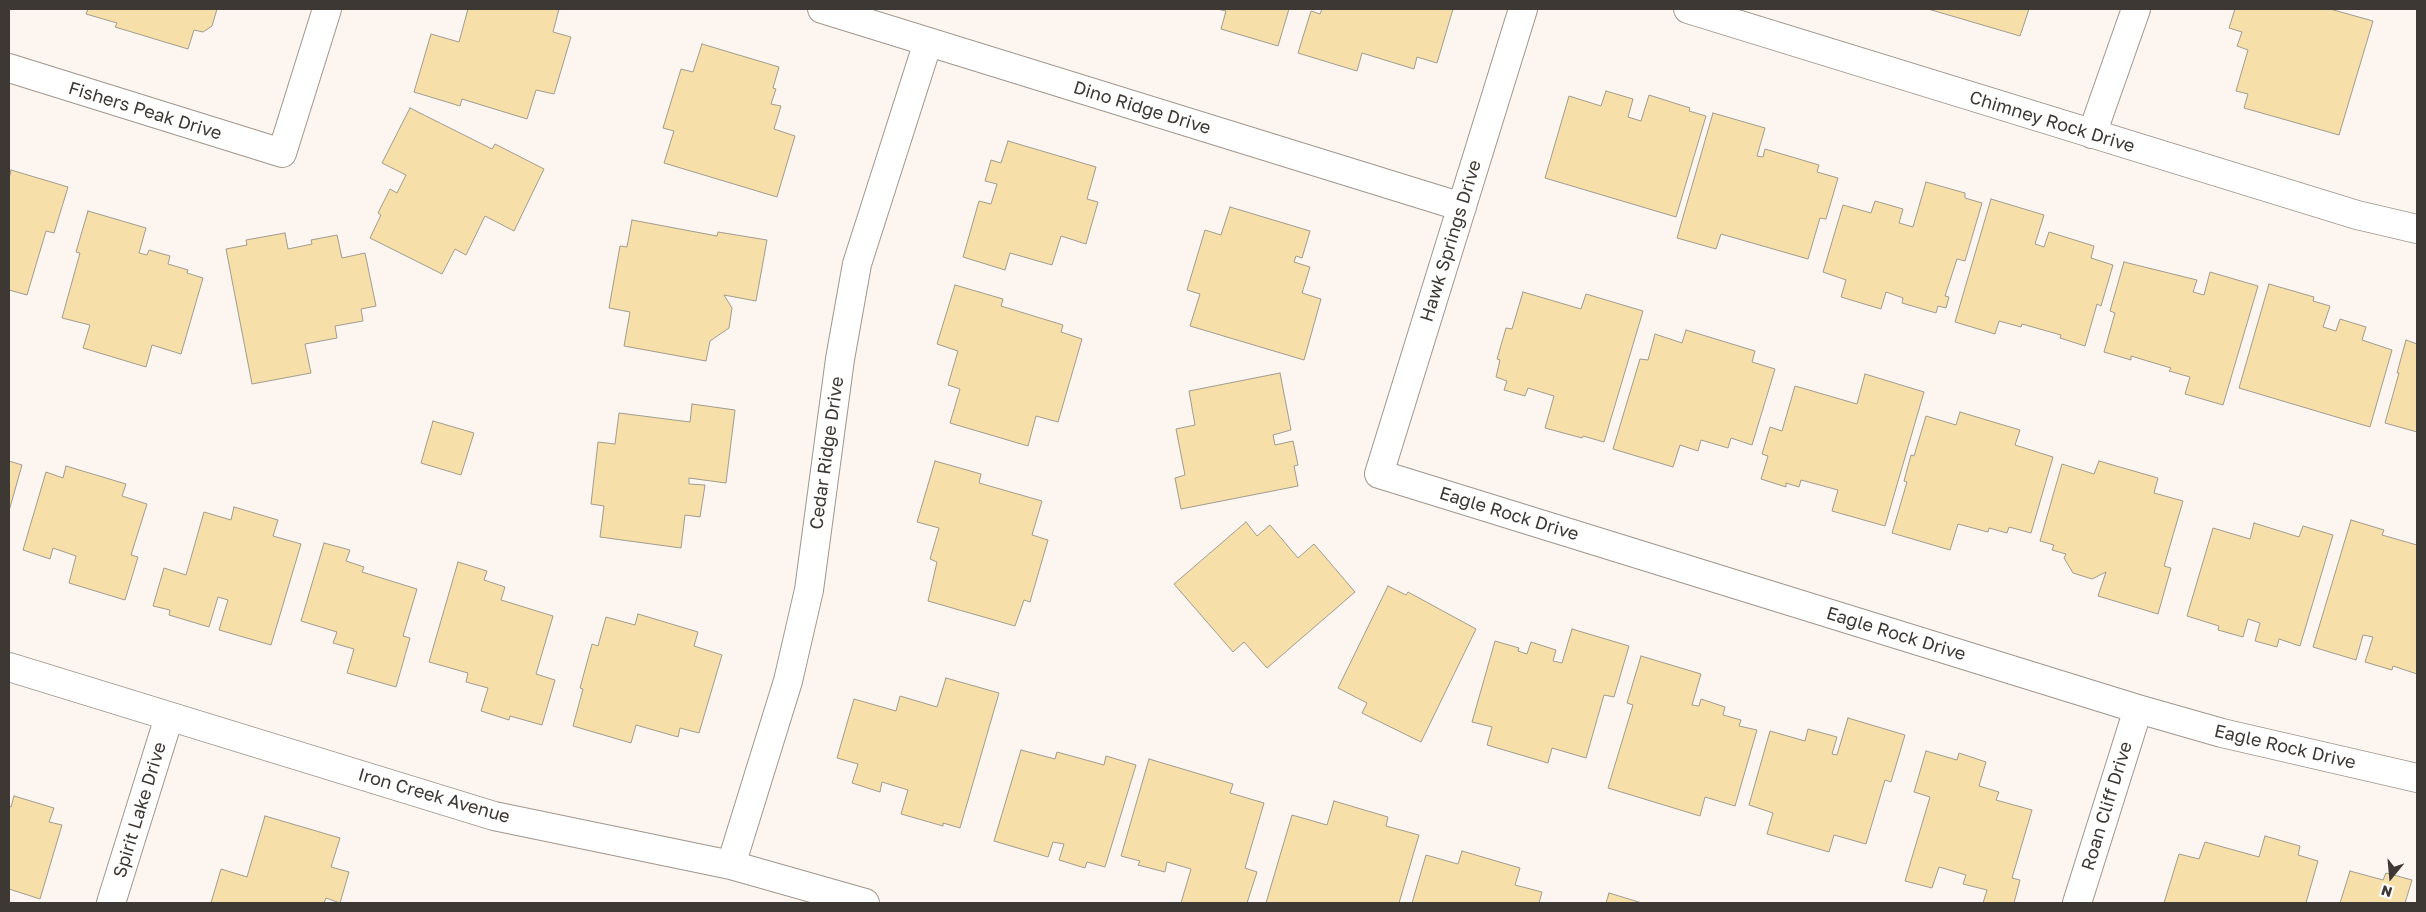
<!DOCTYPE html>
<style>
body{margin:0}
#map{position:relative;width:2426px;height:912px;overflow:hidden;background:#fdf5ef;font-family:"Golos Text",sans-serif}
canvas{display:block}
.frame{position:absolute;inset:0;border:10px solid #3d3834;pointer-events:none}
.north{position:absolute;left:2366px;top:852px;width:50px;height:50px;-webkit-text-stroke:4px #fff;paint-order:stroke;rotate:197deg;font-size:14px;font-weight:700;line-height:20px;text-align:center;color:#3d3834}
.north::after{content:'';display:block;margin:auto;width:18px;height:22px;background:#3d3834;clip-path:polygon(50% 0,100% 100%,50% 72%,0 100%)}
</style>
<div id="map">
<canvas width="2426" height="912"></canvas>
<div class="frame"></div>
<div class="north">N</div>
</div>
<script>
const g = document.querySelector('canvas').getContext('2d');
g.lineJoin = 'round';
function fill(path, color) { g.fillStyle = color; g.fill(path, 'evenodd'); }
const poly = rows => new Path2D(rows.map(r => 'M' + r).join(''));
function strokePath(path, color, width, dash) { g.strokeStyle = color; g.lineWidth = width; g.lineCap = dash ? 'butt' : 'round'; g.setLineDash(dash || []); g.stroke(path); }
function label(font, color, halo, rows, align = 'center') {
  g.font = font + ' "Golos Text",sans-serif'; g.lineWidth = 4; g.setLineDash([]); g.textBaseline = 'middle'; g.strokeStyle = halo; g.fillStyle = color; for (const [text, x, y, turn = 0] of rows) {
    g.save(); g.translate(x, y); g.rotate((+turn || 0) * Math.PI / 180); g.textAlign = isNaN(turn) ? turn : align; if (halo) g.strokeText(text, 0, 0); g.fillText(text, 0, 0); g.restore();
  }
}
const building = poly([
 [88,9,217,9,212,26,203,32,194,30,188,49,115,27,117,23,86,14,88,9],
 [468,9,559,9,553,32,571,37,554,94,536,90,527,119,462,99,460,106,414,92,431,34,459,42,468,9],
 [1217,9,1289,9,1278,46,1221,29,1226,11,1217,9],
 [1322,9,1453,9,1437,63,1417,57,1414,69,1362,53,1357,71,1298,53,1311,11,1320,14,1322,9],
 [1928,9,2029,9,2020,36,1928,9],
 [2235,9,2330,9,2373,21,2339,135,2244,108,2248,94,2236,91,2248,50,2237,46,2242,32,2229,28,2235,9],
 [702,44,779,67,773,88,776,89,771,104,781,106,774,129,795,136,777,197,664,163,674,131,663,128,681,69,693,72,702,44],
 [1606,91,1633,99,1628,117,1641,121,1649,95,1690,108,1689,111,1706,116,1676,217,1545,178,1569,96,1601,106,1606,91],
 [410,108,492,149,495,144,544,169,514,231,485,216,466,255,455,249,442,274,370,238,381,215,378,213,390,189,397,193,406,175,382,163,410,108],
 [1713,113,1765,128,1757,156,1763,157,1765,149,1819,165,1817,172,1838,178,1826,219,1820,218,1808,259,1721,234,1716,249,1677,238,1713,113],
 [1008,141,1096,167,1087,199,1098,202,1086,244,1061,236,1052,265,1010,253,1005,270,963,257,979,201,991,204,997,184,985,181,991,160,1001,163,1008,141],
 [11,170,68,187,54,233,46,231,27,295,9,290,9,179,11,170],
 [1926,182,1965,193,1965,198,1982,203,1965,261,1957,259,1945,296,1949,297,1946,308,1938,306,1936,313,1902,303,1903,298,1886,292,1881,309,1841,297,1846,280,1823,272,1843,205,1871,213,1875,201,1903,209,1899,223,1913,227,1926,182],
 [1991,199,2044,215,2035,244,2044,247,2049,232,2094,246,2091,258,2113,265,2101,306,2097,304,2085,346,2060,338,2061,335,2022,324,2021,327,1999,321,1995,334,1955,322,1991,199],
 [1230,207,1310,231,1302,258,1296,256,1294,262,1310,267,1302,293,1321,299,1304,360,1190,326,1200,294,1187,290,1205,230,1221,235,1230,207],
 [88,211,146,228,139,253,147,255,149,250,170,256,168,264,188,270,187,273,203,278,181,354,152,345,146,367,83,348,90,325,62,318,80,253,76,252,88,211],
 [632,220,717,236,718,232,767,240,756,301,724,295,732,308,729,328,710,341,706,361,624,346,630,312,609,308,620,246,627,247,632,220],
 [285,233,288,249,312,244,311,240,337,235,342,258,365,253,376,306,361,309,363,321,335,326,337,338,305,344,311,373,252,384,226,249,247,245,246,240,285,233],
 [2124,262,2197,280,2193,292,2204,295,2210,272,2258,286,2223,405,2185,394,2190,377,2169,371,2171,368,2131,356,2131,360,2104,352,2115,313,2110,311,2124,262],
 [2269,284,2314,297,2313,301,2330,306,2323,327,2336,331,2340,319,2366,327,2362,340,2392,350,2370,427,2239,388,2269,284],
 [955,285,1003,299,1001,306,1063,325,1061,332,1082,339,1058,422,1036,416,1028,446,950,423,960,389,948,385,958,351,937,344,955,285],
 [1523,292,1581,309,1586,294,1643,311,1604,442,1583,436,1582,438,1545,428,1554,396,1528,388,1525,396,1504,390,1507,381,1496,377,1500,360,1497,359,1506,328,1512,329,1523,292],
 [1686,330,1755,351,1752,362,1775,369,1752,445,1731,438,1728,448,1701,440,1698,451,1680,445,1673,467,1613,449,1640,359,1648,360,1655,334,1682,343,1686,330],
 [2406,340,2417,344,2417,432,2385,423,2399,373,2397,373,2406,340],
 [1280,373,1291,430,1273,435,1275,445,1293,441,1298,465,1294,466,1298,486,1181,509,1175,478,1185,475,1176,429,1195,425,1189,391,1280,373],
 [1865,374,1924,392,1885,526,1832,511,1838,490,1801,480,1799,487,1786,483,1786,487,1761,479,1768,456,1762,454,1770,427,1782,431,1795,386,1857,404,1865,374],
 [692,404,735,410,726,483,689,478,689,484,705,485,700,517,685,515,681,548,600,537,604,506,591,504,598,442,615,444,619,413,690,422,692,404],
 [1960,412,2020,430,2015,445,2053,457,2031,533,2009,527,2007,533,1989,528,1988,532,1958,524,1950,550,1892,533,1907,482,1904,481,1911,455,1914,456,1926,416,1956,425,1960,412],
 [433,421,474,433,461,475,421,463,433,421],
 [9,461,22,465,9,511,9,461],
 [935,461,981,474,979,483,1042,501,1032,535,1048,540,1030,602,1024,600,1015,626,928,601,937,562,930,559,939,528,917,522,935,461],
 [2099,461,2158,478,2154,493,2183,501,2164,566,2171,568,2158,614,2098,596,2106,572,2092,579,2073,573,2064,558,2066,554,2052,550,2054,545,2040,541,2062,464,2094,474,2099,461],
 [66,466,126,484,122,496,147,504,131,555,138,557,125,600,69,583,76,556,53,548,50,559,23,550,46,472,63,478,66,466],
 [234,507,278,520,273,536,301,544,271,645,219,630,228,600,218,597,209,627,169,615,170,610,153,606,164,568,186,575,204,512,231,520,234,507],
 [2351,520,2384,530,2382,535,2417,545,2417,674,2393,666,2392,670,2365,662,2373,637,2363,635,2356,660,2313,647,2351,520],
 [1246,522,1257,536,1270,525,1298,558,1314,544,1355,592,1267,668,1244,642,1233,652,1174,584,1246,522],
 [2254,523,2299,537,2303,526,2333,535,2300,646,2279,639,2277,647,2255,641,2260,623,2248,619,2243,637,2218,630,2219,626,2187,616,2213,528,2250,539,2254,523],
 [324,543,350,550,346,561,364,567,362,572,417,589,403,636,410,638,396,687,347,673,354,649,333,643,337,632,301,621,324,543],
 [458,562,487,571,484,580,505,587,501,600,553,616,536,674,555,680,542,725,510,716,509,720,481,711,488,688,466,682,468,673,429,662,458,562],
 [1388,586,1406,595,1408,592,1476,629,1421,742,1362,713,1367,703,1338,688,1388,586],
 [638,614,698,632,694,646,722,655,699,733,680,728,678,737,636,725,631,743,573,726,583,689,580,688,592,644,598,646,606,617,635,625,638,614],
 [1572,629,1629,646,1614,697,1604,695,1586,758,1552,748,1548,763,1487,745,1492,727,1472,722,1495,641,1519,648,1518,651,1527,654,1531,642,1556,650,1553,661,1562,663,1572,629],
 [1641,656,1701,674,1692,705,1699,706,1701,699,1725,707,1723,715,1741,720,1739,726,1757,730,1735,806,1705,797,1700,816,1608,788,1633,705,1627,703,1641,656],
 [946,678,999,693,960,828,943,823,943,826,901,814,908,790,882,782,880,792,852,783,858,764,837,758,854,699,896,711,900,696,937,707,946,678],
 [1848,718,1905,735,1891,782,1885,780,1866,844,1834,835,1829,852,1767,834,1773,813,1749,805,1770,731,1805,741,1808,729,1837,737,1832,754,1837,755,1848,718],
 [1021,750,1055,759,1057,752,1104,765,1106,756,1136,765,1105,867,1087,862,1085,868,1059,860,1064,844,1053,842,1048,857,994,841,1021,750],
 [1926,751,1957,760,1959,753,1986,762,1979,786,1999,792,1996,800,2032,810,2012,878,2020,880,2014,903,1983,903,1987,890,1963,884,1966,875,1939,867,1932,888,1905,881,1930,797,1914,792,1926,751],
 [1149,759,1233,784,1230,793,1264,803,1245,868,1257,872,1247,903,1181,903,1191,869,1167,862,1165,872,1138,865,1140,861,1121,856,1149,759],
 [14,796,54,808,49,822,62,825,40,899,9,889,9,806,11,807,14,796],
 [1334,801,1388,817,1386,826,1419,835,1399,903,1266,903,1292,815,1327,825,1334,801],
 [265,816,340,838,331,867,349,872,340,903,326,898,324,903,211,903,221,869,247,877,265,816],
 [2265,836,2300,846,2298,855,2318,861,2306,903,2164,903,2179,854,2199,859,2205,842,2259,857,2265,836],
 [1462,851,1520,868,1515,885,1542,892,1539,903,1412,903,1426,855,1458,864,1462,851],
 [2350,871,2383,880,2386,873,2412,880,2405,903,2340,903,2350,871],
 [1609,893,1642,903,1606,903,1609,893]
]);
const minor = poly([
 [822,9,1462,207],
 [1523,9,1379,474,2138,709,2222,733,2417,778],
 [1688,9,2357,215,2417,229],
 [9,68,282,153,327,9],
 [2092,134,2136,9],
 [9,667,494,816,731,865,865,903],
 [731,865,788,681,809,590,840,359,857,264,928,42],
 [111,903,169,717],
 [2077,903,2138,709]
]);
const streetNames = [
 ["Dino Ridge Drive",1142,108,17],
 ["Fishers Peak Drive",145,111,17],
 ["Chimney Rock Drive",2052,122,17],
 ["Hawk Springs Drive",1451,241,-73],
 ["Cedar Ridge Drive",827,453,-82],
 ["Eagle Rock Drive",1509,514,17],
 ["Eagle Rock Drive",1896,634,17],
 ["Eagle Rock Drive",2285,747,13],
 ["Iron Creek Avenue",434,796,16],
 ["Roan Cliff Drive",2107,806,-73],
 ["Spirit Lake Drive",140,810,-73]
];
fill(building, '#f6dfa8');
strokePath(building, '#a19c8f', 1);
strokePath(minor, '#a1968c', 30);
strokePath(minor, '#fff', 28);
label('18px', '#3d3834', '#fff', streetNames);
</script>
